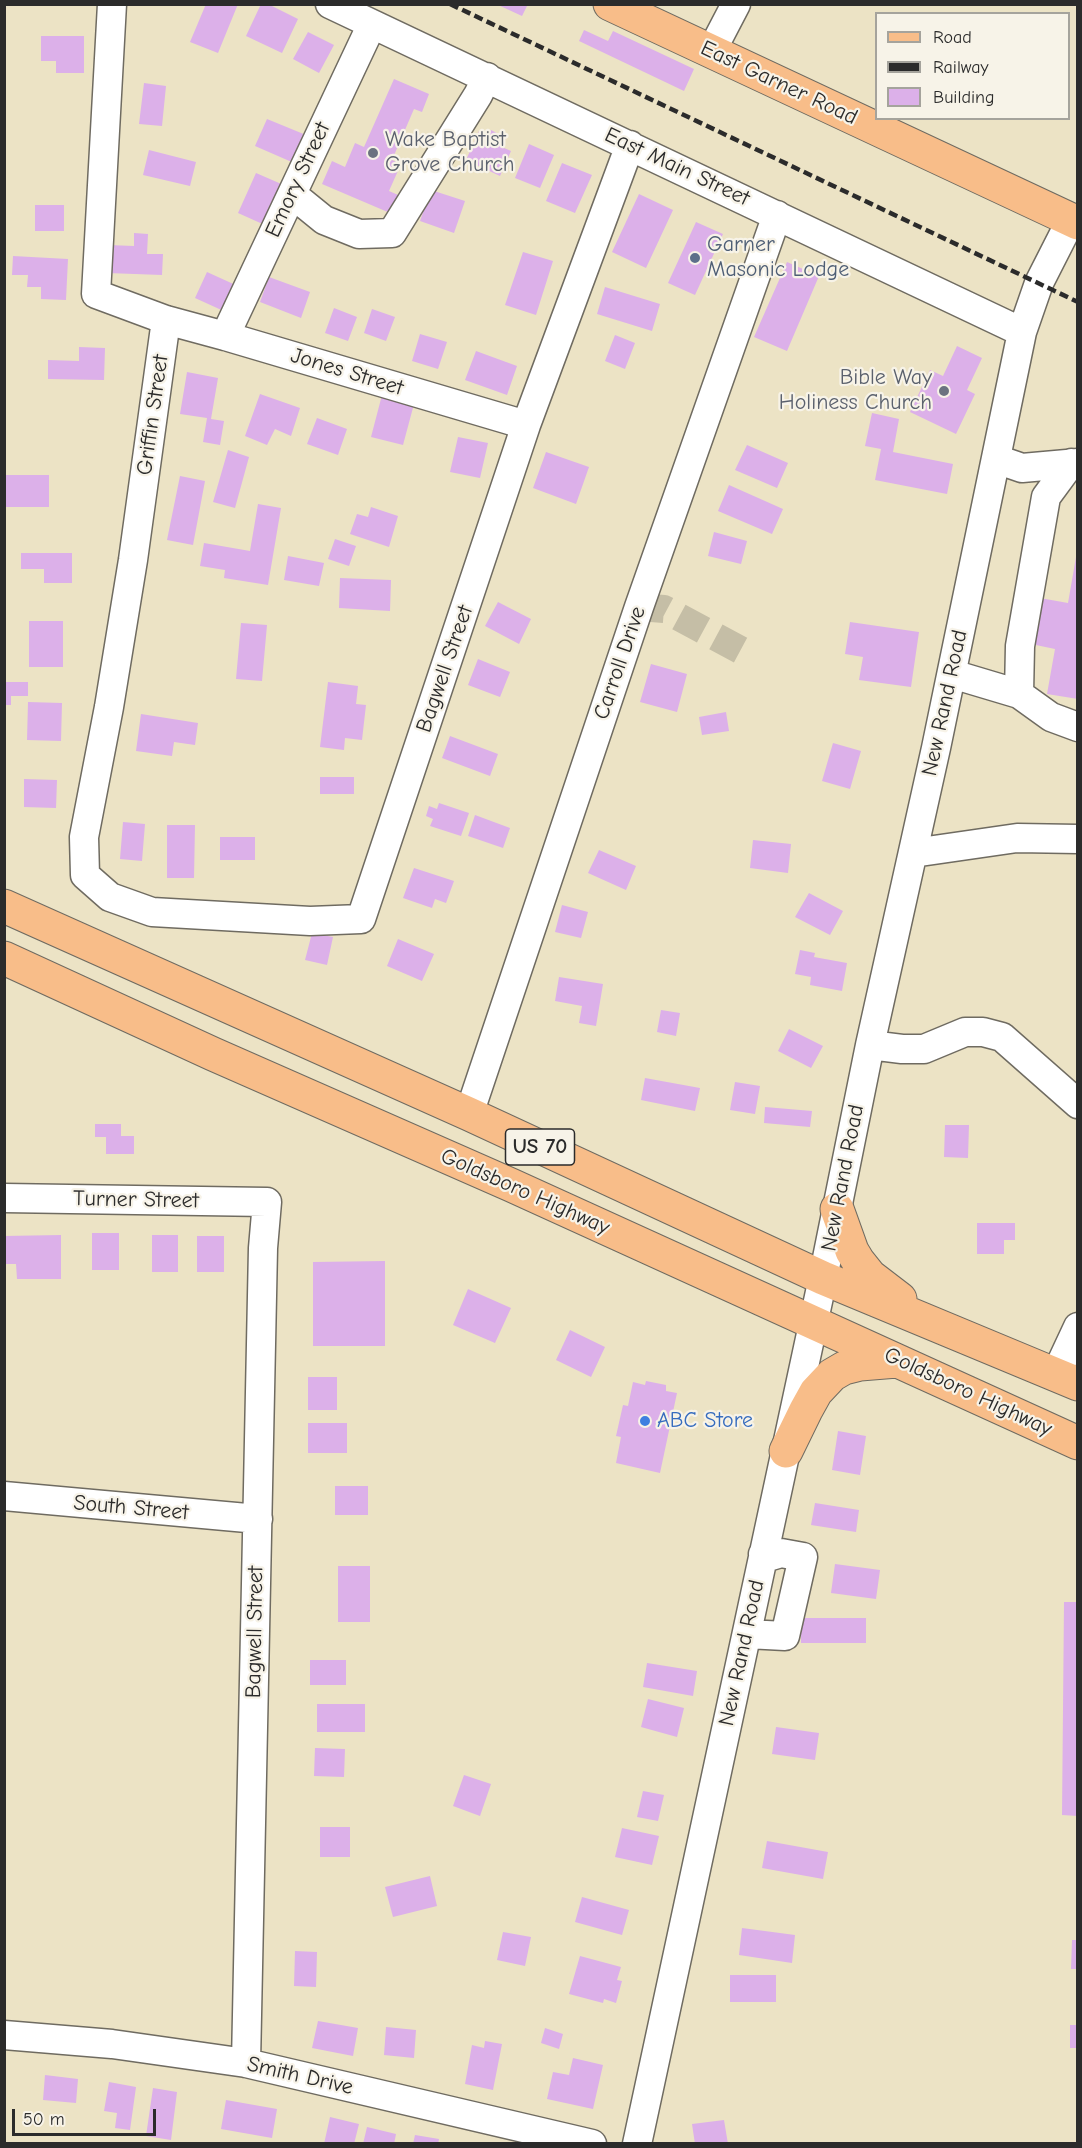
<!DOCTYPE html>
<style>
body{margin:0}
#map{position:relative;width:1082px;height:2148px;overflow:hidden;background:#ece3c5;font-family:"Comic Neue",sans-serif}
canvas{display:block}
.frame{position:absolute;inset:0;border:6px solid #2b2b2b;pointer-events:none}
.legend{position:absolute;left:875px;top:12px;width:195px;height:108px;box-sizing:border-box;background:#f7f3e8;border:2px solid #a5a39c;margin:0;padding:8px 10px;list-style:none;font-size:18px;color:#2b2b2b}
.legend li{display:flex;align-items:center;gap:12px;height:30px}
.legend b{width:30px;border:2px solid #a5a39c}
.scale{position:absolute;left:12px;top:2109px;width:144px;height:27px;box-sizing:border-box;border:3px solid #2b2b2b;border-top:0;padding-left:8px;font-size:18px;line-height:21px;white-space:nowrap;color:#2b2b2b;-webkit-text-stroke:4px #f7f3e8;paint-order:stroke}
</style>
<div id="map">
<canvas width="1082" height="2148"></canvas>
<div class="frame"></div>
<ul class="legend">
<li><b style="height:8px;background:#f8bd89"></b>Road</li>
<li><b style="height:8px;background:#2b2b2b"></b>Railway</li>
<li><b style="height:16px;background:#dcb0e9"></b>Building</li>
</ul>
<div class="scale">50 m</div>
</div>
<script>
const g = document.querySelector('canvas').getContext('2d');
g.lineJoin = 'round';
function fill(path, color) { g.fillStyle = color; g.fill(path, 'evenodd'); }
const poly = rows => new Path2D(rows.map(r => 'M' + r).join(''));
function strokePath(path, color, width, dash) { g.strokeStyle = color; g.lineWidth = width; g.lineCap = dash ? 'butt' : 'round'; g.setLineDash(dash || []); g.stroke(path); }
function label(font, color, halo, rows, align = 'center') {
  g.font = font + ' "Comic Neue",sans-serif'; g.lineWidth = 4.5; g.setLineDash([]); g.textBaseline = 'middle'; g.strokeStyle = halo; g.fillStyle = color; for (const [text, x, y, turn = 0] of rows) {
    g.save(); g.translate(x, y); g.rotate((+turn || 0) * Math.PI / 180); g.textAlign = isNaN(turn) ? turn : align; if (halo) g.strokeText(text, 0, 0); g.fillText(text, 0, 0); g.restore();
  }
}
const building = poly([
 [206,4,238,4,218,53,190,42],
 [261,4,268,4,298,19,282,53,246,36],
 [496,4,528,4,522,16],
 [584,30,608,41,613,31,694,69,684,91,579,41],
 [308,32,334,45,319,73,293,59],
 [41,36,84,36,84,73,56,73,56,61,41,61],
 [394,79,429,94,422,112,414,109,392,160,401,164,389,191,405,198,397,216,322,184,332,161,345,167,355,143,364,147],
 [144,83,166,86,162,126,139,124],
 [267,119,306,135,294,163,255,146],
 [491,130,506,138,502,147,511,151,500,176,466,160,479,131,489,135],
 [529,144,554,155,540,188,515,178],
 [149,150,196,162,190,186,143,175],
 [562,163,592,175,575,213,546,201],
 [256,173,286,186,267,226,238,213],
 [431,190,465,201,454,233,420,221],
 [639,194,673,210,646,268,612,252],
 [35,205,64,205,64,231,35,231],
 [696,222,723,234,695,295,668,283],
 [134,233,148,234,147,254,163,254,162,275,107,273,108,245,134,246],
 [523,252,553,261,536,315,505,305],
 [13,256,68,259,66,300,41,299,41,287,27,287,28,275,12,275],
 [787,262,819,276,787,351,754,337],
 [207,272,240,287,228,313,195,298],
 [269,277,310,292,301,318,260,302],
 [605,287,660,304,652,331,597,314],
 [334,308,357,317,348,341,325,333],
 [372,309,395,317,386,341,364,333],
 [420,334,447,342,438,369,412,361],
 [615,335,635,343,625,369,605,361],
 [957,346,982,358,967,390,975,394,956,434,910,412,930,370,943,376],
 [79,347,105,348,104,380,48,379,48,360,79,361],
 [476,351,517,366,507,395,465,380],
 [187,372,218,378,211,419,224,421,220,445,203,442,207,418,180,414],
 [260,394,300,408,291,436,275,429,267,445,245,436],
 [382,395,414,404,403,445,371,437],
 [872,413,899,419,893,452,953,464,947,494,875,480,881,449,865,446],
 [317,418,347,429,338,455,307,444],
 [458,437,488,443,480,478,450,472],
 [747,445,788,463,777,488,735,470],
 [228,450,249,457,235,508,213,502],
 [546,452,589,467,576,504,533,488],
 [4,475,49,475,49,507,4,507],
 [180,476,205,481,193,545,167,540],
 [729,485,783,509,772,534,718,511],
 [258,504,281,508,268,585,224,578,225,570,200,566,204,543,250,551],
 [371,507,398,516,389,547,350,534,357,514,368,517],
 [714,532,747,541,741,564,708,556],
 [335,539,356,546,349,566,328,559],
 [21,553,72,553,72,583,44,583,44,569,21,569],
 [288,556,324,563,319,586,284,580],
 [1076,557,1078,557,1078,699,1047,694,1055,649,1031,644,1040,598,1068,603],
 [340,578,391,580,390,611,339,608],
 [498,602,531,619,519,644,485,626],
 [29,621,63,621,63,667,29,667],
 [850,622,919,632,911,687,859,680,863,657,845,654],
 [241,623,267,625,262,681,236,679],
 [478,659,510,672,500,697,468,685],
 [651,664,687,674,677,712,640,702],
 [4,682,28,682,28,696,11,696,11,705,4,705],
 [328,682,358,686,356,704,366,705,362,740,345,738,344,750,320,747],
 [28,702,62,703,61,741,27,740],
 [726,712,729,731,702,735,699,717],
 [141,714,198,723,195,745,174,742,172,756,136,751],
 [450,736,498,754,490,776,442,758],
 [833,743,861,751,850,789,822,781],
 [320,777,354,777,354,794,320,794],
 [24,779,57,780,56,808,24,807],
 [439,803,469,813,461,836,430,826,433,819,426,816,429,806,437,809],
 [475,815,510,828,503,848,468,836],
 [123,822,145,824,142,861,120,859],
 [167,825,195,825,194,878,167,878],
 [220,837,255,837,255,860,220,860],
 [753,840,791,844,788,873,750,868],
 [599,850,636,866,626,890,588,873],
 [414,868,454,881,446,903,435,899,432,908,403,898],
 [809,893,843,911,830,935,795,917],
 [562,905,588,912,581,938,555,932],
 [312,933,333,937,327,965,305,960],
 [398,939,434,954,422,981,387,966],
 [800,950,815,953,814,957,847,963,842,991,810,985,811,977,795,974],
 [559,977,603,984,596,1026,579,1023,582,1006,555,1001],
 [661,1010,680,1013,676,1036,657,1032],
 [789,1029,823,1046,811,1068,778,1051],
 [645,1078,700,1088,695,1111,641,1100],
 [735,1082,760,1086,755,1114,730,1110],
 [765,1107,812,1111,810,1127,764,1123],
 [95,1124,121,1124,121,1136,134,1136,134,1154,106,1154,106,1137,95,1137],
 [945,1125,969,1125,968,1158,944,1157],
 [977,1223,1015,1223,1015,1240,1004,1240,1004,1254,977,1254],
 [92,1233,119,1233,119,1270,92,1270],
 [61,1235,61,1279,17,1279,16,1264,4,1264,4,1236],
 [152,1235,178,1235,178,1272,152,1272],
 [197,1236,224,1236,224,1272,197,1272],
 [385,1261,385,1346,313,1346,313,1262],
 [468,1289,511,1308,495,1343,453,1325],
 [570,1330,605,1347,591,1377,556,1360],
 [308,1377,337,1377,337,1410,308,1410],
 [646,1381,666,1385,666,1391,677,1393,660,1473,616,1463,621,1437,616,1436,623,1405,628,1406,633,1382,645,1385],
 [308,1423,347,1423,347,1453,308,1453],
 [838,1431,866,1436,860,1475,832,1470],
 [335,1486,368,1486,368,1515,335,1515],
 [815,1503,859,1510,856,1532,811,1525],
 [835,1564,880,1570,876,1599,831,1593],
 [338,1566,370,1566,370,1622,338,1622],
 [1064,1602,1078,1602,1078,1816,1062,1815],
 [801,1618,866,1618,866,1643,801,1643],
 [310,1660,346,1660,346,1685,310,1685],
 [647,1663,697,1671,693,1696,643,1687],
 [648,1699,684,1708,677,1737,641,1727],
 [317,1704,365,1704,365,1732,317,1732],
 [776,1727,819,1733,815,1760,772,1754],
 [315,1748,345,1749,344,1777,314,1776],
 [464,1775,491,1784,480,1816,453,1806],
 [643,1791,664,1795,658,1821,637,1817],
 [320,1827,350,1827,350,1857,320,1857],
 [622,1828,659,1836,652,1865,615,1857],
 [767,1841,828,1852,823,1879,762,1868],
 [430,1876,437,1906,393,1917,385,1887],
 [582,1897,629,1910,622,1935,575,1922],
 [742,1928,795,1935,792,1963,739,1955],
 [503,1932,531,1937,525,1966,497,1960],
 [1072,1940,1078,1940,1078,1969,1071,1969],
 [295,1951,317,1952,316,1987,294,1986],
 [580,1956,621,1967,617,1980,622,1981,616,2003,604,1999,603,2003,569,1994],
 [730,1975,776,1975,776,2002,730,2002],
 [318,2021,358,2028,353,2056,312,2048],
 [1070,2025,1078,2025,1078,2048,1070,2048],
 [386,2027,416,2030,414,2058,384,2055],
 [545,2028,563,2034,559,2049,541,2043],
 [485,2041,502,2044,493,2090,465,2084,472,2045,484,2048],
 [573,2058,603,2065,593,2109,547,2099,553,2072,569,2075],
 [45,2075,78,2079,76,2103,43,2100],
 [109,2082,136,2087,130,2130,115,2128,117,2113,104,2111],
 [153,2088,177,2092,171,2140,146,2136],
 [226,2100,277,2109,272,2138,221,2129],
 [330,2117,359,2124,354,2144,324,2144],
 [724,2120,728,2144,695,2144,692,2124],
 [367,2127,396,2134,394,2144,363,2144],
 [415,2135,439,2139,438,2144,413,2144]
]);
const minorTunnel = poly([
 [639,607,664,609,744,652]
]);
const minor = poly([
 [112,4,96,294,166,320,225,336,526,425],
 [330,4,1022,332],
 [711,52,736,4],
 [292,194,324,220,359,234,392,233,478,95,487,77],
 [166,320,133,560,109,707,84,837,85,875,110,897,152,912,310,921,361,919,526,425,630,145],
 [225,336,372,24],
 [996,459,1022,468,1078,463],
 [952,674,1019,694,1051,717,1078,727],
 [1019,694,1020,646,1046,497,1071,463],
 [913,853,1017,838,1078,839],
 [870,1045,902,1049,924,1049,965,1032,983,1032,1002,1037,1078,1104],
 [469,1114,639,607,777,215],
 [4,1198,267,1202,263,1248,246,2063],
 [1056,1374,1078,1327],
 [4,1496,258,1519],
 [747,1634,785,1636,803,1557,781,1553,771,1556,763,1554],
 [4,2035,112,2044,246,2063,592,2144],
 [637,2144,823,1278,870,1045,936,748,1022,332,1039,283,1071,220]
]);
const major = poly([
 [610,4,1078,223],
 [4,906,469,1114,823,1278,1078,1384],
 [4,958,213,1054,511,1185,1078,1443],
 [837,1209,852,1251,858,1261,870,1276,900,1299],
 [786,1451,806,1410,816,1392,832,1375,844,1368,860,1364,897,1361]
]);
const rail = poly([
 [450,4,1078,302]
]);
const markers = [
 [373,153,6,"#6b7280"],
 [695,258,6,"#5c6f8a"],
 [944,391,6,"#6b7280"],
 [645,1421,6,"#3f7fe0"]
];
const shields = [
 [540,1147,69]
];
const shieldNames = [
 ["US 70",540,1147]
];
const streetNames = [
 ["East Garner Road",779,83,25],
 ["East Main Street",677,167,25],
 ["Emory Street",298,180,-65],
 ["Jones Street",347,372,17],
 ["Griffin Street",153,415,-82],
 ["Carroll Drive",620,663,-71],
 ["Bagwell Street",445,669,-71],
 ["New Rand Road",945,703,-78],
 ["New Rand Road",843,1178,-79],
 ["Goldsboro Highway",525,1192,24],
 ["Turner Street",136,1200,1],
 ["Goldsboro Highway",968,1392,25],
 ["South Street",131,1508,5],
 ["Bagwell Street",255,1632,-89],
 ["New Rand Road",742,1653,-78],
 ["Smith Drive",300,2076,13]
];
const worshipNames = [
 ["Wake Baptist",385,140],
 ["Grove Church",385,165],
 ["Bible Way",932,378,"right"],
 ["Holiness Church",932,403,"right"]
];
const serviceNames = [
 ["Garner",707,245],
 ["Masonic Lodge",707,270]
];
const shopNames = [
 ["ABC Store",657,1421]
];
fill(building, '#dcb0e9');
strokePath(minorTunnel, '#c5bea6', 28, [28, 14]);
strokePath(minor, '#6f6b61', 31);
strokePath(major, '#6f6b61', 35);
strokePath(minor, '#fff', 28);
strokePath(major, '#f8bd89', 33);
strokePath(rail, '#2b2b2b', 4.5, [9, 4.5]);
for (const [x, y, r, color] of markers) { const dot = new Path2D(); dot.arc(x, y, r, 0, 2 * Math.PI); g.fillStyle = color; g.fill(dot); strokePath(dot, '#f7f3e8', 2); }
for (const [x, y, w] of shields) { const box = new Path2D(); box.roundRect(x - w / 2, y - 18, w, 36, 4.5); g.fillStyle = '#f7f3e8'; g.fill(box); strokePath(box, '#2b2b2b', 1.5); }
label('bold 21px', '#2b2b2b', null, shieldNames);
label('22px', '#2b2b2b', '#f7f3e8', streetNames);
label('22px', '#5b616d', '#f7f3e8', worshipNames, 'left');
label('22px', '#4e5e75', '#f7f3e8', serviceNames, 'left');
label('22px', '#366cbe', '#f7f3e8', shopNames, 'left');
</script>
